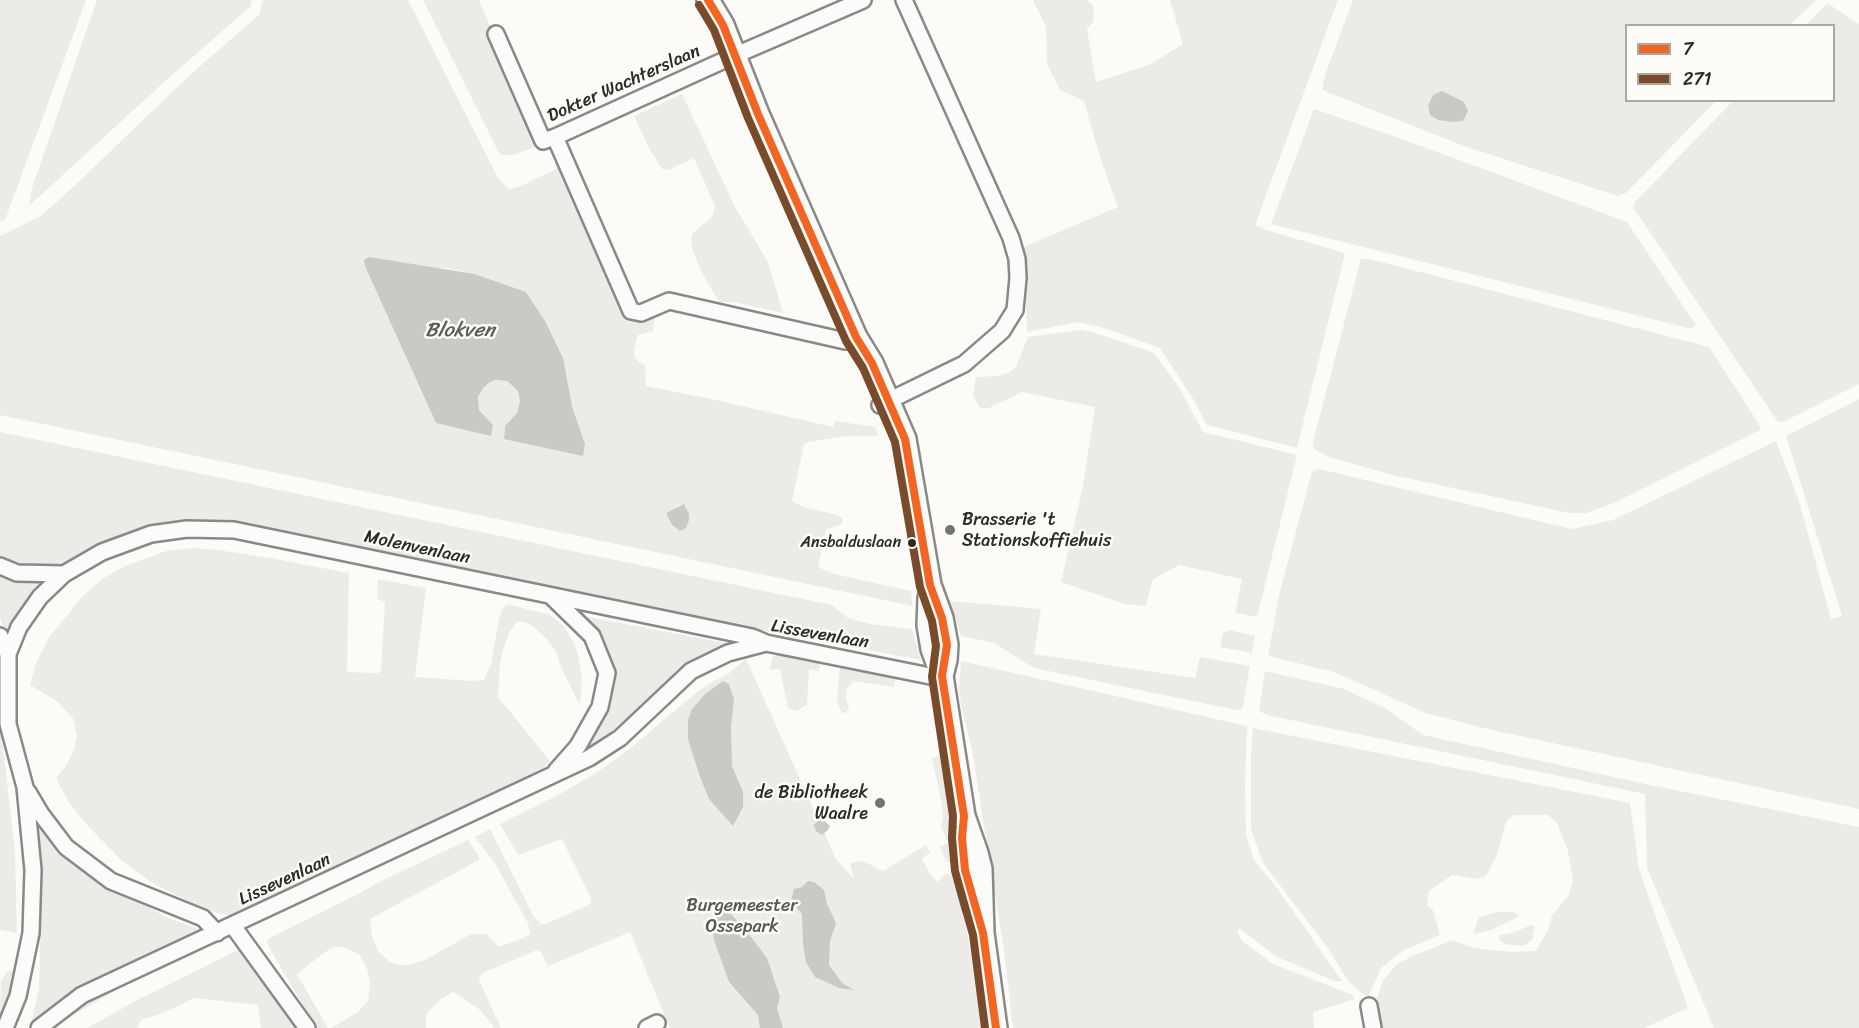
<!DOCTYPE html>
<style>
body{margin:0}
#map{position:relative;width:1859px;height:1028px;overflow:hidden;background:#fcfbf8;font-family:Sriracha,sans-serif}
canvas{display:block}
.legend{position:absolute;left:1625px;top:24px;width:210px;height:78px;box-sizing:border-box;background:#fdfcf7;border:2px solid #a9a8a5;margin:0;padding:8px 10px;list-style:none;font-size:18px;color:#2b2b2b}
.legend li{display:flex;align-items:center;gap:12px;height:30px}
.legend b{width:30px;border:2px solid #a9a8a5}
</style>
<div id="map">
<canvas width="1859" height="1028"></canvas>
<ul class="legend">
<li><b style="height:8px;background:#f26522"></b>7</li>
<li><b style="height:8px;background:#7a4b2a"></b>271</li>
</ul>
</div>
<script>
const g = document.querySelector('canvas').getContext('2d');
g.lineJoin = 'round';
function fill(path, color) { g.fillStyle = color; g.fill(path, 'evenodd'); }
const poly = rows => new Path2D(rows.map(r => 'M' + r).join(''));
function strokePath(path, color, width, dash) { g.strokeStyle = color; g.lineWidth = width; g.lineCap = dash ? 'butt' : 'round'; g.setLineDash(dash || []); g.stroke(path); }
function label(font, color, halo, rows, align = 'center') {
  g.font = font + ' Sriracha,sans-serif'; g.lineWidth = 5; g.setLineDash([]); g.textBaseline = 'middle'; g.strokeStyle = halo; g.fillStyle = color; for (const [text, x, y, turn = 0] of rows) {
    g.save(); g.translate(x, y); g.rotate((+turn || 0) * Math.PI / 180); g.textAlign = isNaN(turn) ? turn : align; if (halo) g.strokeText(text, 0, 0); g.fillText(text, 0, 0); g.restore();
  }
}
const green = poly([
 [0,0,86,0,5,220,0,221],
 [97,0,252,0,251,6,163,83,29,206,32,188],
 [263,0,408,0,498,178,509,189,521,186,564,165,625,305,656,310,653,331,638,335,634,350,634,357,640,363,645,365,646,386,716,400,833,427,835,421,875,427,878,436,847,436,808,442,804,444,792,501,803,507,838,515,843,519,842,524,826,530,818,567,834,574,911,591,913,606,0,415,0,236,41,216,72,188,191,74,259,15],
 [441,267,475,274,526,292,572,406,585,444,504,439,505,426,517,413,520,401,518,391,507,381,496,380,490,382,483,388,478,397,479,410,493,425,436,423,384,305],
 [680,505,686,528,680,531,672,525,666,513],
 [423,0,479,0,541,145,513,155,500,155],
 [1033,0,1086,0,1092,4,1094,13,1093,22,1087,29,1096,82,1151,64,1183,44,1170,0,1338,0,1255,225,1266,230,1345,253,1297,448,1207,425,1195,402,1160,348,1101,327,1078,322,1027,332,1024,247,1118,207,1100,157,1084,101,1060,90,1047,64,1046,27],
 [1353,0,1816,0,1790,25,1626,26,1626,100,1716,101,1626,193,1618,196,1464,146,1322,90,1325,75],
 [1433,96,1464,120,1450,122,1438,120,1428,106],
 [1827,3,1859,24,1859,384,1783,422,1778,422,1633,207,1634,203,1733,101,1834,100,1834,26,1806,25],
 [682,94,734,205,768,262,783,313,733,302,719,302,702,273,693,251,691,241,693,233,710,219,714,213,715,206,694,158,668,170,662,169,650,150,634,116],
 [1314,109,1391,135,1627,222,1696,325,1692,329,1271,224],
 [1361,259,1370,259,1709,347,1759,424,1760,430,1616,502,1587,513,1569,513,1393,475,1328,457,1313,448,1313,442],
 [1080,330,1096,333,1154,353,1180,389,1203,432,1297,455,1257,617,1235,613,1242,579,1179,565,1152,580,1146,606,1125,604,1061,582,1083,486,1095,407,1022,392,989,408,980,408,973,395,976,377,997,376,1010,372,1016,367,1028,337],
 [1859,399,1859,809,1488,729,1426,713,1334,672,1268,656,1279,595,1310,479,1312,472,1319,469,1572,529,1613,520,1776,441,1799,501,1831,619,1842,616,1786,436],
 [0,432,832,605,848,618,870,624,912,629,921,660,574,595,211,524,60,568,17,567,0,560],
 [192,548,218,550,270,558,349,573,347,672,378,673,381,671,385,602,377,599,378,579,426,588,415,676,417,677,471,681,484,680,491,664,499,620,502,610,507,604,550,615,563,625,573,641,578,654,582,678,580,706,561,667,556,652,548,640,534,627,525,622,517,622,510,631,504,647,500,663,498,697,550,761,540,773,436,836,286,910,273,913,237,916,221,914,204,909,151,882,121,860,89,827,69,803,56,778,66,766,74,750,77,737,73,718,58,702,30,685,36,663,50,636,82,597,102,579,125,566,166,551],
 [0,570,45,582,9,635,4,633,0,617],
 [950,601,1041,609,1034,654,1195,678,1200,657,1250,666,1243,706,1241,710,1236,710,1034,668,994,643,961,636],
 [578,615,731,644,678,675,584,755,580,753,610,692],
 [1229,630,1255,636,1252,653,1220,647,1223,633],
 [784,651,814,657,820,665,819,671,809,669,807,705,796,711,788,708,780,669,770,670,772,658],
 [746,659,836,859,854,879,850,863,863,861,883,871,926,845,930,853,922,858,930,874,938,882,945,874,956,875,961,909,966,924,981,1028,670,1028,630,932,548,966,541,952,537,950,483,973,479,978,480,982,501,1028,495,1028,478,1008,453,992,441,999,429,1011,426,1016,426,1028,331,1028,358,1012,368,1001,370,982,367,969,360,955,343,947,335,947,325,952,297,974,328,1028,316,1028,269,947,267,942,269,938,356,895,379,882,468,840,479,857,479,860,370,919,372,936,378,951,390,962,397,965,409,965,425,960,471,934,486,934,499,947,523,938,530,934,528,923,494,862,475,837,490,829,534,917,541,924,546,924,588,905,591,903,591,898,562,839,518,855,500,824,562,793,599,771,628,750,697,692,712,682,728,674],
 [961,661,1247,726,1245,785,1246,834,1254,860,1277,888,1342,981,1335,981,1277,957,1239,928,1237,932,1242,941,1273,964,1353,995,1355,999,1313,1012,1314,1028,1013,1028,1004,951,972,750,961,705,959,691],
 [840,665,897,674,894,687,853,681,847,689,846,697,849,710,842,714,837,700],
 [1265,671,1344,689,1387,709,1423,735,1655,786,1859,827,1859,1028,1714,1028,1647,868,1645,794,1267,715,1259,711],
 [0,721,15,851,17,933,0,930],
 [1253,728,1630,803,1639,869,1688,1008,1644,1028,1380,1028,1375,1003,1383,981,1396,965,1412,956,1453,940,1473,948,1512,952,1536,951,1548,930,1552,915,1568,896,1573,880,1568,851,1557,823,1548,815,1515,815,1508,819,1505,825,1497,855,1486,876,1476,879,1452,875,1429,891,1427,905,1433,910,1440,935,1404,950,1381,968,1368,998,1349,982,1327,947,1263,863,1251,829,1251,753],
 [940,756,950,817,950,839,954,865,946,861,940,847,948,843,941,826,943,816,942,805,932,758],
 [30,783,40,809,114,888,168,918,198,929,225,936,123,986,52,1028,30,1028,39,988,40,959,38,859],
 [1497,912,1514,912,1520,916,1491,930,1473,934,1479,917],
 [1531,925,1535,926,1532,940,1523,946,1505,944,1498,939,1500,935,1512,933],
 [242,948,302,1028,261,1028,258,1005,195,998,163,1013,141,1020,137,1028,87,1028,141,998],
 [16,969,12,998,0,1026,1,981,8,971]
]);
const water = poly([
 [1442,91,1464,102,1468,111,1463,121,1450,122,1438,120,1430,115,1428,106,1433,95],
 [369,257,475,274,526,292,545,321,563,358,572,406,585,444,583,456,504,439,505,426,517,413,520,401,518,391,507,381,496,380,490,382,483,388,478,397,479,410,493,425,491,436,436,423,365,266,364,260],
 [684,504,689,514,689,520,686,528,680,531,672,525,666,513],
 [723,681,729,684,734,700,731,727,732,766,743,792,743,807,733,826,709,799,700,777,688,739,688,720,692,709,705,694],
 [821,817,830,826,828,830,822,835,816,831,814,825],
 [808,881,814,882,824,890,827,904,836,923,830,941,829,965,842,983,854,990,839,988,815,977,806,962,803,944,802,914,791,901,794,889,802,887],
 [721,910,731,914,744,928,767,958,780,997,777,1008,783,1028,760,1028,758,1015,729,982,714,940,713,930,714,915]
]);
const street = poly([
 [496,34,543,141,555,137,729,58,863,0],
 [555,137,631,311,641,313,669,301,845,341,856,337],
 [880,405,964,364,1002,331,1015,310,1018,278,1017,259,1011,238,904,0],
 [0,566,17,573,64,574],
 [551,596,592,636,607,673,600,707,578,746,556,771],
 [0,636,8,654,8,724,25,787,33,870,31,933,18,996,5,1028],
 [8,654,19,627,40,597,64,574,102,552,151,534,187,529,234,530,752,637,766,643],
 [28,792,41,814,66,847,111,881,203,918,217,933],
 [233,926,307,1028],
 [1369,1006,1373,1028],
 [39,1028,82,995,589,758,620,738,691,671,728,653,766,643,930,676,942,676],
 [647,1028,657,1023]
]);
const secondary = poly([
 [708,0,723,25,758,114,856,337,872,363,905,439,930,585,942,618,947,645,946,660,942,676],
 [929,598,928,625,932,649,942,676,964,816,977,853,981,869,983,933,996,1028],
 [962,837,968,884,974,906]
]);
const bus1 = poly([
 [708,0,723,25,758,114,856,337,872,363,905,439,930,585,942,618,947,645,942,676,964,816,962,838,965,870,983,933,996,1028]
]);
const bus2 = poly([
 [699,5,714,30,748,118,846,341,863,368,895,442,920,587,932,621,936,646,932,677,953,816,952,838,955,871,973,935,985,1028]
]);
const markers = [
 [950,530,6,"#747473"],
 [912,543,5,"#2b2b2b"],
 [880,803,6,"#747473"]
];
const busNames = [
 ["Ansbalduslaan",901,543]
];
const streetNames = [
 ["Dokter Wachterslaan",624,84,-24],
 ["Molenvenlaan",417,548,12],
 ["Lissevenlaan",820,635,10],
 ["Lissevenlaan",285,880,-25]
];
const poiNames = [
 ["Brasserie 't",962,520],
 ["Stationskoffiehuis",962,541],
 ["de Bibliotheek",868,793,"right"],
 ["Waalre",868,814,"right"]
];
const parkNames = [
 ["Burgemeester",742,906],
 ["Ossepark",742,927]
];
const waterNames = [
 ["Blokven",460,331]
];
fill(green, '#ecebe8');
fill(water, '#cac9c6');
strokePath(street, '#898987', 20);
strokePath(secondary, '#898987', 26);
strokePath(street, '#fbfbf9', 15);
strokePath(secondary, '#fbfbf9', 21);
strokePath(bus1, '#f26522', 8);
strokePath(bus2, '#7a4b2a', 8);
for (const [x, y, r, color] of markers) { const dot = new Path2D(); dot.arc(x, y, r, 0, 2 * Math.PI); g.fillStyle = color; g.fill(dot); strokePath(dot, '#fdfcf7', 2); }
label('16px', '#2b2b2b', '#fdfcf7', busNames, 'right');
label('18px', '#2b2b2b', '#fdfcf7', streetNames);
label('18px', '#2b2b2b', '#fdfcf7', poiNames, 'left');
label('18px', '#585857', '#fdfcf7', parkNames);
label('italic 20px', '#5b5b5a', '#fdfcf7', waterNames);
</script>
